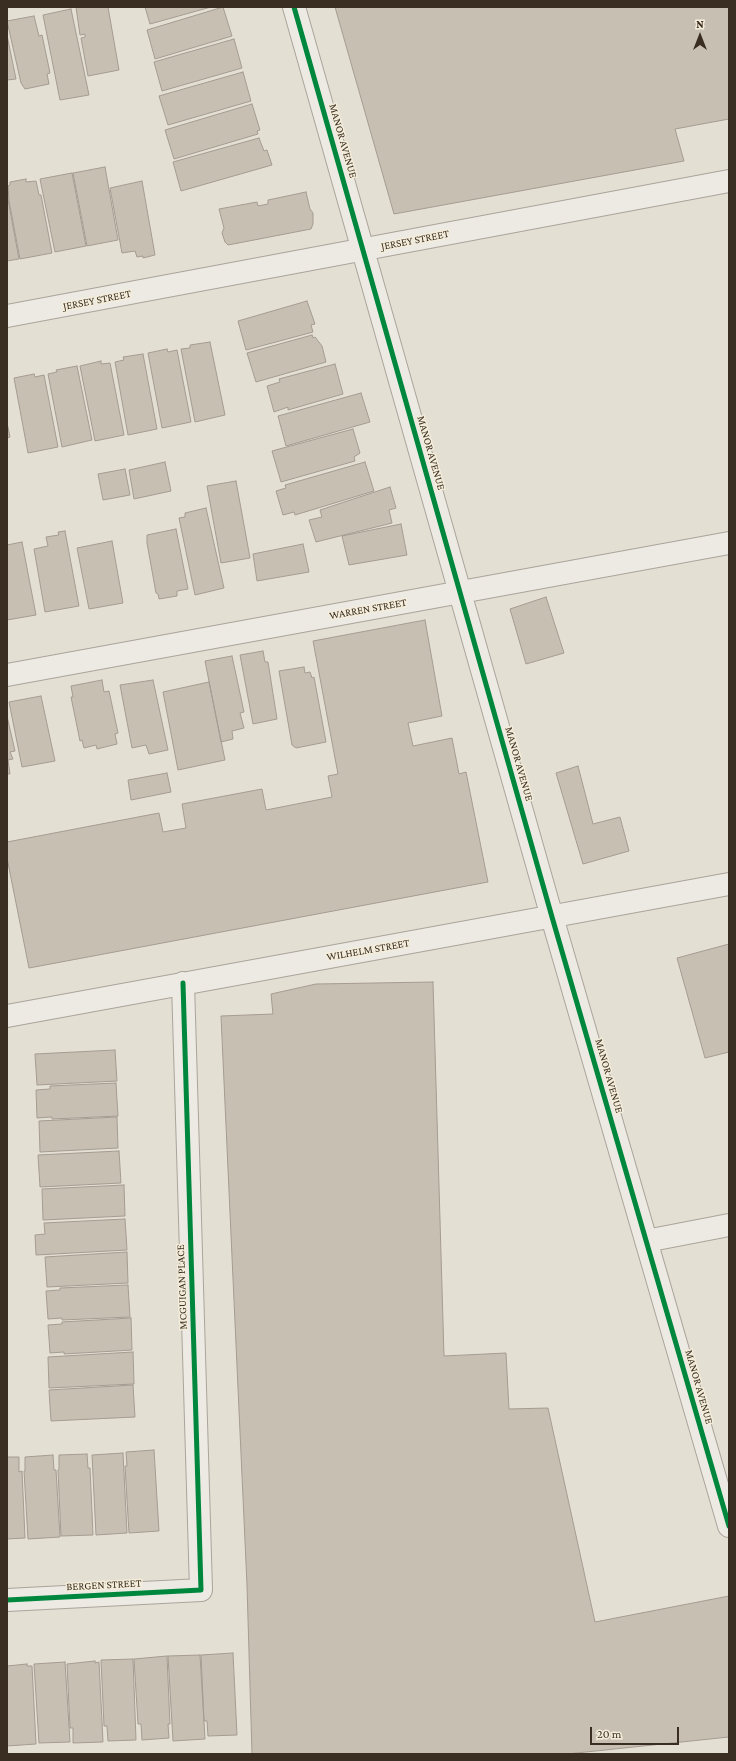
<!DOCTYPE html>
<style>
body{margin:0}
#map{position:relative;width:736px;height:1761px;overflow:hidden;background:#e4dfd3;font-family:"Crimson Pro",serif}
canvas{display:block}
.frame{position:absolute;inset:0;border:8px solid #3a2e22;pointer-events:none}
.north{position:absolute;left:680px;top:16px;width:40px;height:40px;-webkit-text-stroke:3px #f4edda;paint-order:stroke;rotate:0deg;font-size:11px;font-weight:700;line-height:16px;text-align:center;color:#3a2e22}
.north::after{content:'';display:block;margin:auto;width:14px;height:18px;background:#3a2e22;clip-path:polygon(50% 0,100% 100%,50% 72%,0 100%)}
.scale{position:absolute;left:590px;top:1727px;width:89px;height:18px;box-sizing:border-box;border:2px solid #3a2e22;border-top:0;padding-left:5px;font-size:12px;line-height:14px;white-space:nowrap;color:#3a2e22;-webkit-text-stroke:3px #f4edda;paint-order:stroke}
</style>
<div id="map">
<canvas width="736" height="1761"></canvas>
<div class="frame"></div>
<div class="north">N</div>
<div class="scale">20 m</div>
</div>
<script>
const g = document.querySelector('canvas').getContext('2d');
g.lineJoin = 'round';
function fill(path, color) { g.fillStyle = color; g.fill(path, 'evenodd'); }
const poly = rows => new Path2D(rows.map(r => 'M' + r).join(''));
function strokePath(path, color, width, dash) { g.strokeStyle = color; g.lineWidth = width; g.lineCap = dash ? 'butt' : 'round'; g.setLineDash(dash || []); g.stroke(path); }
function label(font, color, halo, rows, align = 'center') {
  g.font = font + ' "Crimson Pro",serif'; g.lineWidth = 3; g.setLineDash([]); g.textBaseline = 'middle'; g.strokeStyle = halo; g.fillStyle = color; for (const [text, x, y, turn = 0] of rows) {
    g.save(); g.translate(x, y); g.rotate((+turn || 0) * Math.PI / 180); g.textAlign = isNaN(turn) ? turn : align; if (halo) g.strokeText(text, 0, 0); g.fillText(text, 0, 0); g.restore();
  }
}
const building = poly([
 [76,7,108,7,119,70,88,76,81,38,85,37,85,34,80,35,76,7],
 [145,7,211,7,150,24,145,7],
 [223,7,232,36,155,59,147,30,223,7],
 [335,7,729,7,729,119,675,129,684,161,394,214,335,7],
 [71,9,89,95,60,100,43,15,71,9],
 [34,16,39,36,42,35,50,73,47,74,49,84,25,89,21,83,7,21,34,16],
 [7,35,16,79,7,80,7,35],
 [234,39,242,68,162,91,154,62,234,39],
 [243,72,251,101,168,125,159,96,243,72],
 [252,104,260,130,257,131,258,134,174,159,165,130,252,104],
 [259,138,264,151,267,150,272,165,181,191,173,162,259,138],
 [105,167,118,240,87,246,73,173,105,167],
 [72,173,86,246,55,252,40,179,72,173],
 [26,179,26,182,36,181,39,195,41,195,52,253,20,259,9,201,8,186,10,185,10,182,26,179],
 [142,181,155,255,143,258,143,256,137,257,135,251,122,253,110,188,142,181],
 [306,192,310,209,313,213,313,224,311,229,228,245,225,242,222,233,224,228,219,209,257,202,258,206,268,204,268,200,306,192],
 [7,194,19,259,7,261,7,194],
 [307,301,315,324,311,325,313,332,246,350,238,321,307,301],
 [312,335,313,338,315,337,322,346,326,362,256,382,247,353,312,335],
 [210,342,225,415,195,422,181,349,190,348,190,345,210,342],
 [167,349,168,352,177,350,191,422,162,428,148,353,167,349],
 [143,354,157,429,128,435,115,362,124,360,123,357,143,354],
 [101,361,101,364,110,363,124,435,95,441,80,366,101,361],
 [335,364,343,394,288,410,288,407,274,412,267,386,280,382,279,379,335,364],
 [77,366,92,440,62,447,48,374,57,372,56,370,77,366],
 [34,374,35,377,44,375,58,447,28,453,14,378,34,374],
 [361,393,370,422,286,446,278,416,361,393],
 [7,423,10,437,7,438,7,423],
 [353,429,360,453,354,457,355,461,281,482,272,451,353,429],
 [165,462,171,491,134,499,129,470,165,462],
 [365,462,374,491,295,515,294,512,283,515,276,491,286,488,285,485,365,462],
 [125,469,130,495,103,500,98,474,125,469],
 [236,481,250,558,221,563,207,486,236,481],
 [390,487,396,508,389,510,392,523,316,542,309,520,322,517,320,510,390,487],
 [206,508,224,588,195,595,179,518,185,517,185,513,206,508],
 [401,524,407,555,349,565,342,536,401,524],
 [176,529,188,589,177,591,177,596,159,599,158,594,156,593,147,543,147,535,176,529],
 [65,531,79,606,45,612,34,549,48,546,46,537,59,535,58,532,65,531],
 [112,541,123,603,89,609,77,548,112,541],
 [22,542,36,615,7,620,7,545,22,542],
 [303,544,309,572,257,581,253,554,303,544],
 [546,597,564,653,526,664,510,609,546,597],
 [425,620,442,716,408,723,413,746,452,738,459,774,466,772,488,882,29,968,7,858,7,842,159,813,163,832,186,828,182,804,262,789,266,810,332,797,328,776,338,774,313,641,425,620],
 [263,651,265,662,268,662,277,719,253,724,240,655,263,651],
 [232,656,244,712,240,713,244,728,232,731,233,739,221,742,205,661,232,656],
 [304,667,305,673,310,672,312,678,314,677,326,742,296,748,292,745,279,671,304,667],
 [102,680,104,692,109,691,118,733,115,734,117,744,97,749,96,745,84,748,82,740,80,741,71,697,73,697,71,686,102,680],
 [153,680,168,750,149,754,146,745,132,748,120,685,153,680],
 [209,682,225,760,178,770,163,692,209,682],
 [41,696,55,761,22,767,9,702,41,696],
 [7,716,15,751,10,752,13,759,8,760,10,774,7,774,7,716],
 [578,766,593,824,620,817,629,851,583,864,556,773,578,766],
 [167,773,171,792,131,800,128,780,167,773],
 [729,944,729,1052,705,1058,677,958,729,944],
 [433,982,444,1356,506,1353,509,1409,548,1408,595,1622,729,1596,729,1737,567,1754,252,1754,247,1585,221,1016,273,1014,271,994,316,984,433,982],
 [115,1050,117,1081,37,1085,35,1054,115,1050],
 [116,1083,118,1116,52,1119,52,1117,37,1118,36,1090,50,1089,50,1086,116,1083],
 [117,1117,118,1148,40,1152,39,1121,117,1117],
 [119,1151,121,1183,40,1187,38,1155,119,1151],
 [124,1185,125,1216,43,1220,42,1189,124,1185],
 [125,1219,127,1250,36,1255,35,1235,45,1234,44,1223,125,1219],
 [127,1252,128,1283,47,1287,45,1257,127,1252],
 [128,1285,130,1317,62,1320,62,1318,48,1319,46,1291,60,1290,60,1288,128,1285],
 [131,1318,132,1350,64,1354,64,1352,50,1353,48,1325,62,1324,62,1322,131,1318],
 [133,1352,134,1384,49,1388,48,1357,133,1352],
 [133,1385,135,1417,51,1421,49,1390,133,1385],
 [154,1450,159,1531,129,1533,125,1466,127,1466,126,1452,154,1450],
 [123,1453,127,1533,96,1535,92,1455,123,1453],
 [87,1454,88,1468,90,1468,93,1535,61,1536,58,1470,59,1469,59,1455,87,1454],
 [53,1455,54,1470,56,1470,60,1537,28,1539,24,1471,25,1471,25,1457,53,1455],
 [7,1457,19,1457,19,1472,22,1471,25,1538,7,1539,7,1457],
 [233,1653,237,1735,208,1736,207,1721,204,1721,201,1655,233,1653],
 [200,1655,205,1739,173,1741,168,1656,200,1655],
 [167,1656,170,1724,168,1724,169,1738,142,1740,141,1724,138,1724,134,1659,167,1656],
 [133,1659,136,1740,108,1741,107,1726,104,1726,101,1660,133,1659],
 [95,1661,95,1663,99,1662,103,1742,73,1743,73,1728,70,1728,67,1664,95,1661],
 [65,1662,70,1742,39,1743,34,1664,65,1662],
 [27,1664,27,1666,32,1666,36,1744,7,1746,7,1666,27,1664]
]);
const minor = poly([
 [294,7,552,917,729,1526],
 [7,316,729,181],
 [7,675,729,543],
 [7,1016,729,884],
 [646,1241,729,1225],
 [7,1600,201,1590,183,983]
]);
const cycleway = poly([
 [294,7,552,917,729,1526],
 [7,1600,201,1590,183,983]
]);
const streetNames = [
 ["MANOR AVENUE",343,141,74],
 ["JERSEY STREET",415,240,-11],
 ["JERSEY STREET",97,300,-11],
 ["MANOR AVENUE",431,453,74],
 ["WARREN STREET",368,609,-10],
 ["MANOR AVENUE",519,764,74],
 ["WILHELM STREET",368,950,-10],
 ["MANOR AVENUE",609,1076,74],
 ["MCGUIGAN PLACE",182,1287,-92],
 ["MANOR AVENUE",699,1387,74],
 ["BERGEN STREET",104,1585,-3]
];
fill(building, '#c8bfb3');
strokePath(building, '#a59b91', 1);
strokePath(minor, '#aaa49b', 24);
strokePath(minor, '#edeae3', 22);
strokePath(cycleway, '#00873e', 5);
label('11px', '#3a2e22', '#f4edda', streetNames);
</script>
